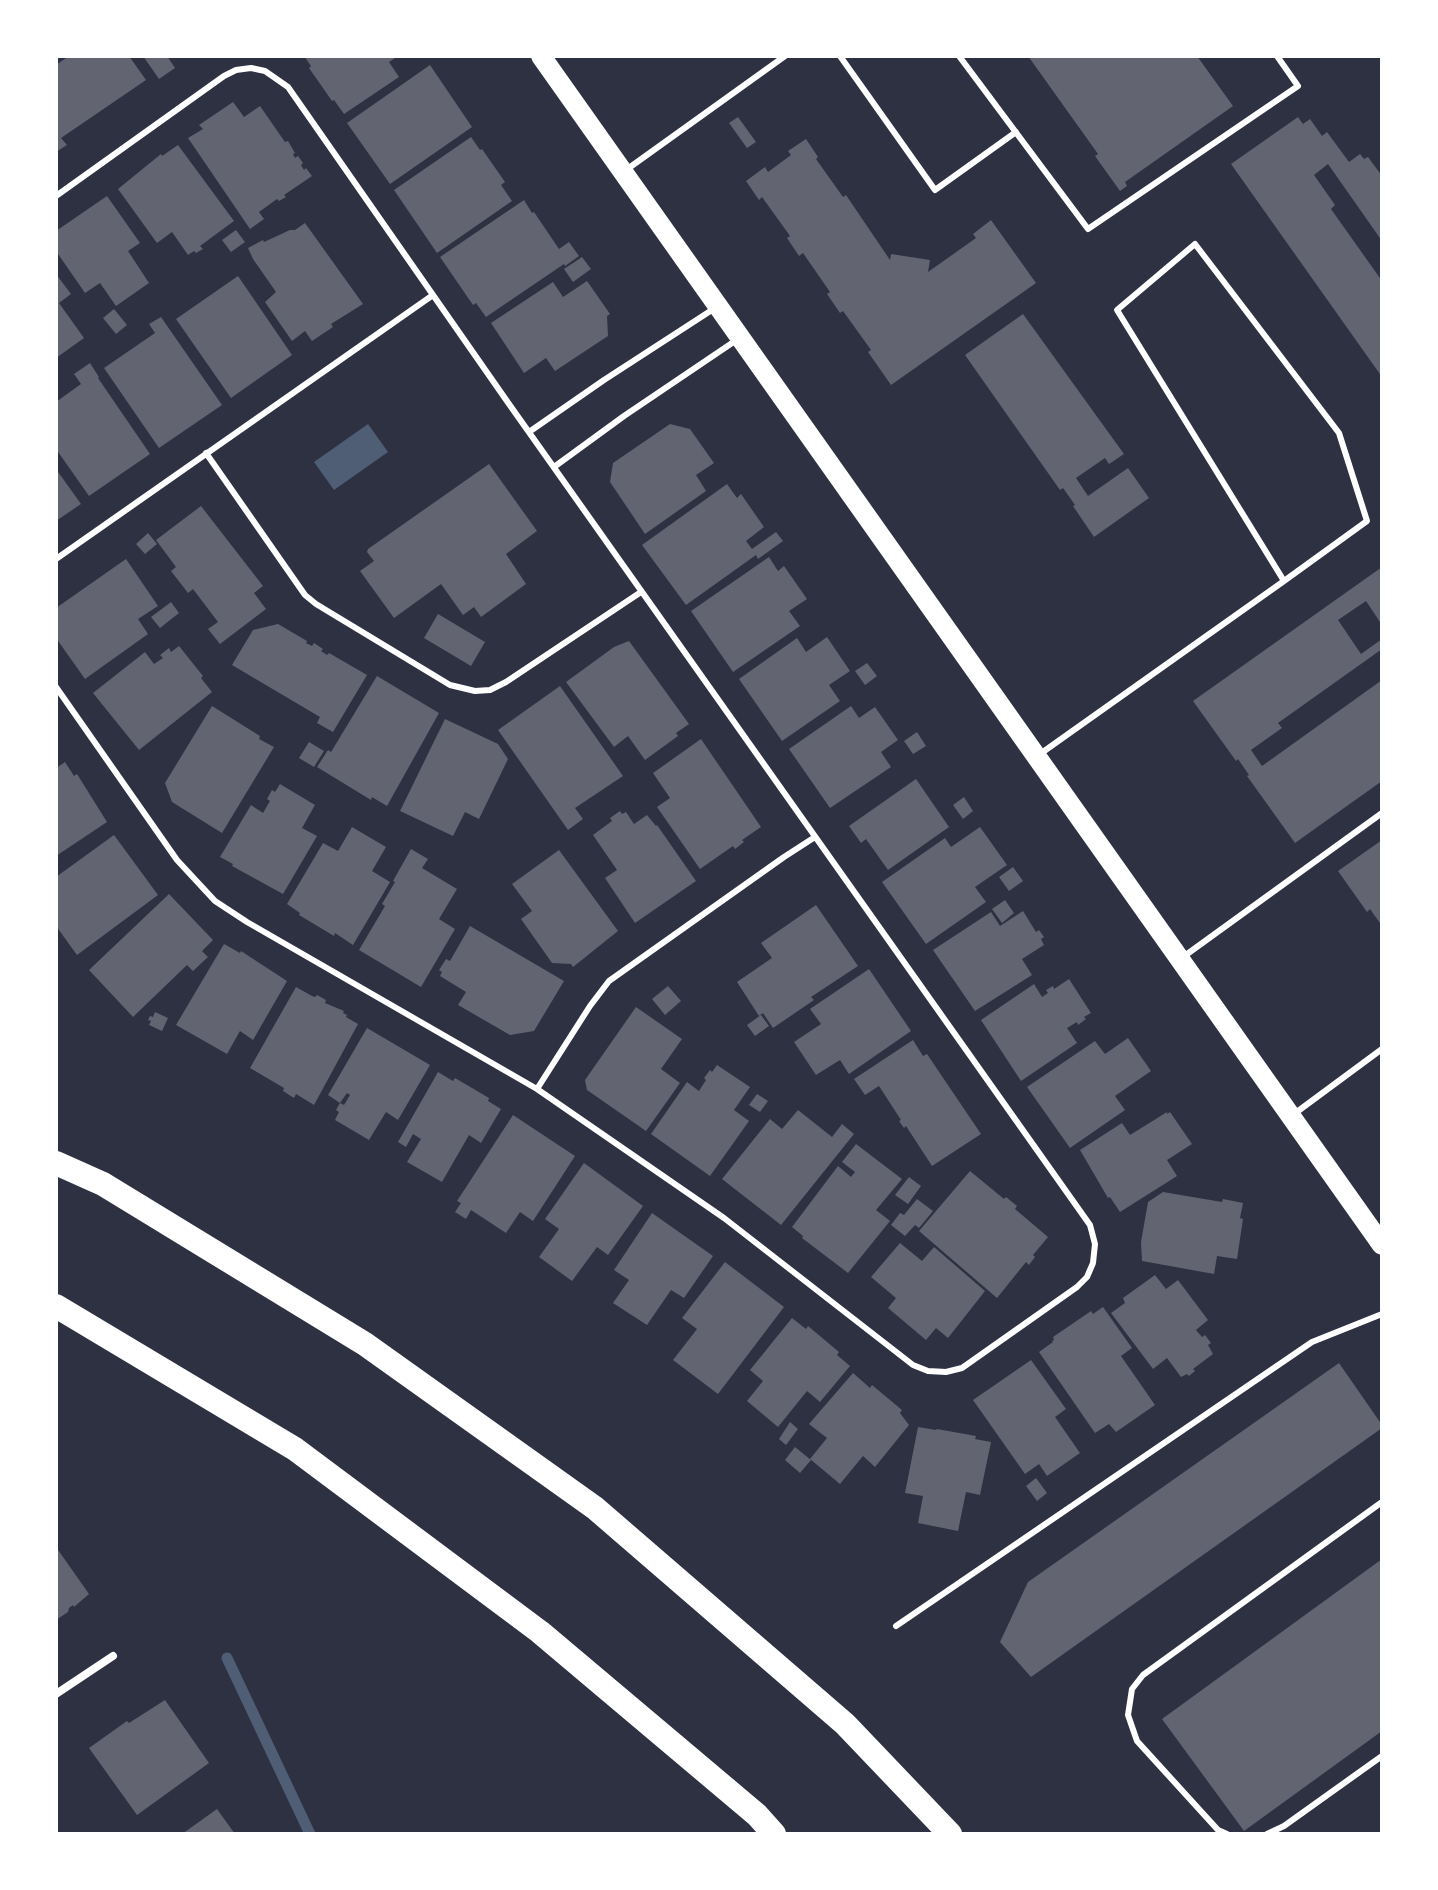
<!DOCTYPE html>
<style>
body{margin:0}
#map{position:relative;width:1438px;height:1890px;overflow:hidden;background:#2d3142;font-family:"Public Sans",sans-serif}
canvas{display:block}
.frame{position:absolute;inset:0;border:58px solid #fff;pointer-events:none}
</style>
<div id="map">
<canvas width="1438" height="1890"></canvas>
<div class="frame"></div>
</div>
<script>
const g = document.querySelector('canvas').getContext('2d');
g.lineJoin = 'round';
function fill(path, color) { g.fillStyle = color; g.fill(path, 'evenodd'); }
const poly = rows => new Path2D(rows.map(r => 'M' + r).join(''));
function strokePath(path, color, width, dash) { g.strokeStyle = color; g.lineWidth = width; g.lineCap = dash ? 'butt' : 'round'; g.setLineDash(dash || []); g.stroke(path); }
const water = poly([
 [368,424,388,452,334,490,314,462]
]);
const stream = poly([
 [227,1658,310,1834]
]);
const building = poly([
 [69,56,129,56,146,80,61,138,67,145,56,152,56,65],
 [143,56,167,56,175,68,159,79],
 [304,56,398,56,389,62,399,77,344,114,334,100,332,101,309,68,311,66],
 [1028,56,1197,56,1233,106,1125,182,1127,186,1120,191,1095,156,1098,154],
 [430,65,472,127,390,184,347,123],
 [233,102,244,117,260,106,285,142,288,141,295,153,293,154,295,158,298,156,303,163,301,165,304,170,306,168,312,176,284,195,286,197,279,201,277,199,259,212,264,219,250,229,188,138,203,129,199,125],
 [738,117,756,142,747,148,729,123],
 [1298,117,1303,124,1310,119,1322,136,1327,132,1349,162,1360,154,1364,159,1368,157,1382,176,1382,241,1328,164,1314,175,1335,205,1331,209,1382,281,1382,377,1231,164],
 [471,137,480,150,482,149,505,182,501,185,512,201,437,253,394,190],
 [806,139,818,157,816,159,843,197,846,195,890,260,891,254,930,260,928,272,976,238,973,234,991,220,1036,283,891,385,868,352,871,350,843,311,840,313,827,294,830,292,803,253,799,256,787,238,790,236,762,197,759,200,746,181,765,167,768,172,791,155,788,151],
 [178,145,234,221,200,246,203,249,196,253,194,251,188,255,172,232,157,243,118,189,161,154,162,156],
 [107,196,140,243,128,251,149,283,116,306,100,283,85,293,56,251,56,231],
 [524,200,532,213,534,212,559,249,569,242,579,256,565,266,564,264,486,317,476,303,473,305,440,257],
 [305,223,363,304,331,324,333,327,312,341,305,331,292,341,265,302,276,292,253,259,248,248,263,240,264,242,290,230,295,230],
 [236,230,245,242,231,252,222,240],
 [582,257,591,269,573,282,564,269],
 [56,274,71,294,59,303,84,338,56,358],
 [238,276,292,355,231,398,176,319],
 [587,281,610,314,607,316,608,336,555,371,546,358,524,373,491,323,553,282,563,297],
 [114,309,127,325,116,334,103,318],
 [1023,314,1124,454,1109,464,1105,458,1076,478,1088,496,1128,468,1149,498,1094,537,1073,506,1075,505,1063,488,1060,490,965,355],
 [161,317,222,405,159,448,104,368,155,333,149,324],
 [90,363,99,377,98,378,150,454,89,496,56,449,56,402,81,384,74,374],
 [670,424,690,429,714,463,696,475,706,491,645,534,610,482,613,463],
 [489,464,537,531,506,554,526,584,481,617,474,607,463,615,441,584,394,618,360,571,374,561,367,552,368,549],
 [56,469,81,504,56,521],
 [727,484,737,498,741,494,764,527,746,541,752,549,776,532,783,541,758,559,756,555,686,605,642,545],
 [201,506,263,586,254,593,266,609,220,644,208,629,218,622,193,589,188,593,171,571,176,567,156,540],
 [148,533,157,544,145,554,136,544],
 [769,557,778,571,784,566,807,599,789,611,800,626,733,672,691,611],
 [126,559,158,606,138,619,148,634,85,679,56,638,56,608],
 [1382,567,1382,625,1366,601,1338,620,1361,654,1382,639,1382,649,1278,723,1282,728,1251,750,1262,766,1382,680,1382,781,1295,843,1247,776,1249,775,1238,759,1236,761,1193,701],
 [171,602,179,613,160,628,151,617],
 [438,614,485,642,471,666,424,638],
 [278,624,307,641,306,643,312,646,314,643,323,649,321,651,327,655,329,653,367,675,333,732,317,723,320,717,232,665,253,630],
 [827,637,850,671,829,685,840,701,782,741,739,679,797,638,806,652],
 [629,641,689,724,676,733,678,736,645,760,628,736,614,747,566,682,614,647],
 [179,646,203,676,201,678,212,692,139,750,93,693,145,652,154,664,163,658,160,655,169,648,171,652],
 [867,663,877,676,865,685,855,671],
 [377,676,439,713,387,806,372,797,371,800,317,767,328,750,331,752],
 [560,686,623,776,575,808,583,819,568,830,498,730],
 [212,706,260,736,259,739,274,747,222,833,172,802,165,783],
 [851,706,859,718,875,707,898,740,881,752,891,767,830,808,789,749],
 [445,719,498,744,508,759,479,819,465,812,453,836,400,811],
 [917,732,926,746,913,754,904,741],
 [701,739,761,827,742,840,744,842,735,849,733,846,700,869,657,807,670,798,653,773],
 [309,742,324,751,314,767,299,758],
 [65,762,74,776,77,774,107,822,56,856,56,768],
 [916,779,949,827,888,870,866,839,861,843,849,826],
 [280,784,315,805,302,828,317,836,283,894,232,866,233,864,220,857,251,805,263,813,270,801,267,799,272,790,275,792],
 [964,797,973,811,963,819,953,805],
 [620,811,622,814,626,812,634,824,647,815,656,826,657,825,696,881,635,923,605,878,617,870,593,835,612,821,610,818],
 [352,827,386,847,372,871,390,882,353,945,335,933,334,936,299,915,300,913,287,904,323,843,338,851],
 [980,827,1007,865,975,887,986,902,926,944,882,882,945,838,951,847],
 [114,835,158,895,77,955,56,926,56,877],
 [1382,840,1382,926,1370,909,1367,912,1338,871],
 [411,849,428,859,422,868,457,889,439,919,455,929,421,987,359,950,385,906,382,904,395,882,393,881],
 [559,850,618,931,573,967,571,964,552,963,521,919,532,911,512,884],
 [1013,867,1023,881,1009,891,999,877],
 [169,894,213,940,202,951,208,957,193,971,187,965,133,1017,89,970],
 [1005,900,1014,913,1002,923,992,909],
 [816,905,858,966,811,997,814,1000,773,1028,763,1013,759,1016,737,982,772,958,761,943],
 [1023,911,1036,932,1039,930,1044,937,1041,939,1044,945,1022,959,1032,975,975,1011,933,950,991,912,1000,926],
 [470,926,564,981,534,1031,510,1035,458,1005,466,992,440,976,442,972,439,970,446,959,450,961],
 [224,944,240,953,241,951,287,981,253,1040,240,1031,227,1054,176,1025],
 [869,969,911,1031,849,1074,840,1060,816,1075,794,1042,821,1024,810,1009],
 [1069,979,1091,1013,1084,1017,1086,1019,1078,1025,1077,1022,1067,1028,1077,1043,1021,1081,981,1020,1034,984,1042,997,1048,993,1046,990,1053,986,1054,989],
 [668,986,681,1001,665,1015,652,999],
 [296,987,312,996,315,997,317,995,326,1000,325,1003,344,1011,343,1013,347,1015,346,1017,358,1024,314,1105,296,1094,294,1098,283,1091,284,1088,250,1068],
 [636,1007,682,1039,661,1069,680,1083,646,1131,587,1090,585,1080],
 [155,1012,168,1018,162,1031,149,1025,151,1021,148,1020,150,1016,153,1017],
 [761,1015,769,1026,755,1036,747,1025],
 [367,1028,430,1065,398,1120,386,1112,369,1140,335,1120,339,1112,336,1110,340,1103,344,1105,350,1095,347,1093,340,1103,328,1095],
 [1128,1038,1151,1071,1115,1096,1125,1110,1070,1148,1027,1087,1095,1041,1105,1054],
 [913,1040,923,1056,927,1054,981,1134,932,1166,906,1126,904,1128,899,1121,901,1120,879,1086,865,1095,854,1079],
 [717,1065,750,1087,734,1110,749,1121,710,1176,651,1134,687,1082,699,1091,706,1080,704,1078,710,1070,712,1072],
 [438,1072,453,1081,455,1078,489,1098,488,1101,501,1109,481,1143,469,1135,442,1182,407,1162,421,1139,413,1134,406,1147,398,1142],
 [757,1094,768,1101,760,1112,749,1105],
 [798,1110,832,1137,842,1124,854,1134,781,1225,722,1179,770,1119,782,1129],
 [1167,1112,1167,1114,1170,1112,1192,1144,1167,1160,1177,1176,1120,1212,1110,1197,1108,1198,1080,1150,1122,1123,1130,1135],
 [513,1115,575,1156,533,1221,520,1212,506,1233,471,1210,466,1219,455,1212,461,1203,457,1201],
 [856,1144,902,1179,876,1210,890,1221,848,1273,802,1238,803,1236,792,1227,838,1166,851,1177,855,1172,842,1162],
 [584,1163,643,1206,608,1255,597,1247,572,1281,539,1257,559,1229,545,1219],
 [970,1171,1004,1199,1006,1197,1017,1206,1015,1209,1048,1237,1033,1255,1035,1257,1029,1265,1026,1262,997,1298,919,1231],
 [909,1177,921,1186,908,1204,895,1195],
 [1163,1192,1222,1202,1223,1199,1243,1203,1240,1218,1243,1219,1237,1259,1217,1256,1214,1274,1142,1261,1141,1242,1148,1202],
 [917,1199,933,1211,919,1228,915,1225,905,1236,891,1225,900,1213,904,1215],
 [652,1213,713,1256,684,1298,671,1290,647,1325,613,1303,629,1280,614,1270],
 [900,1243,922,1261,934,1247,985,1291,948,1338,936,1328,926,1340,888,1308,896,1298,871,1277],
 [725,1262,784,1307,718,1394,673,1360,697,1329,682,1318],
 [1155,1275,1166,1289,1178,1280,1208,1320,1196,1330,1202,1337,1205,1335,1211,1343,1208,1345,1213,1354,1193,1369,1195,1371,1189,1376,1187,1374,1181,1377,1167,1358,1153,1369,1111,1313,1125,1303,1123,1298],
 [1103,1307,1132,1348,1121,1356,1155,1405,1116,1432,1109,1424,1095,1433,1039,1352,1053,1342,1052,1341,1054,1340,1053,1337,1091,1311,1093,1314],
 [792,1318,806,1329,808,1326,839,1352,837,1355,850,1366,820,1402,807,1391,778,1427,747,1401,763,1381,750,1370],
 [1031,1360,1066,1409,1055,1417,1080,1453,1047,1476,1039,1464,1025,1474,973,1400],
 [1339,1363,1382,1425,1382,1428,1031,1677,1000,1642,1028,1582],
 [853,1373,870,1388,872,1385,902,1410,900,1413,909,1425,875,1467,863,1456,840,1484,810,1459,827,1438,809,1424],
 [790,1422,798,1429,786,1445,779,1439],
 [918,1427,936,1430,937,1429,976,1436,975,1439,991,1442,980,1495,966,1492,958,1531,918,1523,923,1496,905,1493],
 [795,1447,811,1460,800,1473,785,1460],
 [1036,1478,1047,1493,1037,1501,1026,1486],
 [56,1547,89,1594,74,1607,73,1605,69,1608,68,1612,56,1620],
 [1382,1559,1382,1731,1244,1831,1162,1719],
 [165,1700,209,1763,137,1815,89,1748,127,1721,129,1723],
 [217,1809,235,1834,182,1834]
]);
const service = poly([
 [840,56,935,190,1016,132],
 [959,56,1088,229,1298,86,1277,56],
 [626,170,785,56],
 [56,196,224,76,236,70,251,68,265,71,288,87,509,404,1090,1225,1095,1244,1093,1263,1087,1277,1077,1287,962,1368,946,1372,928,1371,913,1365,724,1218,537,1089,247,922,215,901,177,860,56,687],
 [529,432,604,380,715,308],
 [206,453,305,595,316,604,450,685,475,691,490,690,506,682,641,592],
 [554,467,624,416,738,339],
 [56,559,433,295],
 [1040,754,1284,581,1367,521,1339,433,1195,244,1117,310,1284,581],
 [1183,957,1382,813],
 [537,1089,590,1006,609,981,784,857,815,837],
 [1294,1114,1382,1049],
 [896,1626,1312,1342,1382,1314],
 [1227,1834,1218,1830,1137,1741,1128,1715,1132,1689,1143,1675,1382,1502],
 [1267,1834,1284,1826,1382,1756]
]);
const minor = poly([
 [56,1694,113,1656]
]);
const primary = poly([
 [541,56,1382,1245]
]);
const motorway = poly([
 [56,1163,103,1184,365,1344,595,1508,845,1724,950,1834],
 [56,1306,295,1449,540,1632,757,1815,774,1834]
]);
fill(water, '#4f5d75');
strokePath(stream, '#4f5d75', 11);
fill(building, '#626471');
strokePath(service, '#fff', 6);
strokePath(minor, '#fff', 8);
strokePath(primary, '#fff', 20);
strokePath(motorway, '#fff', 24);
</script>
